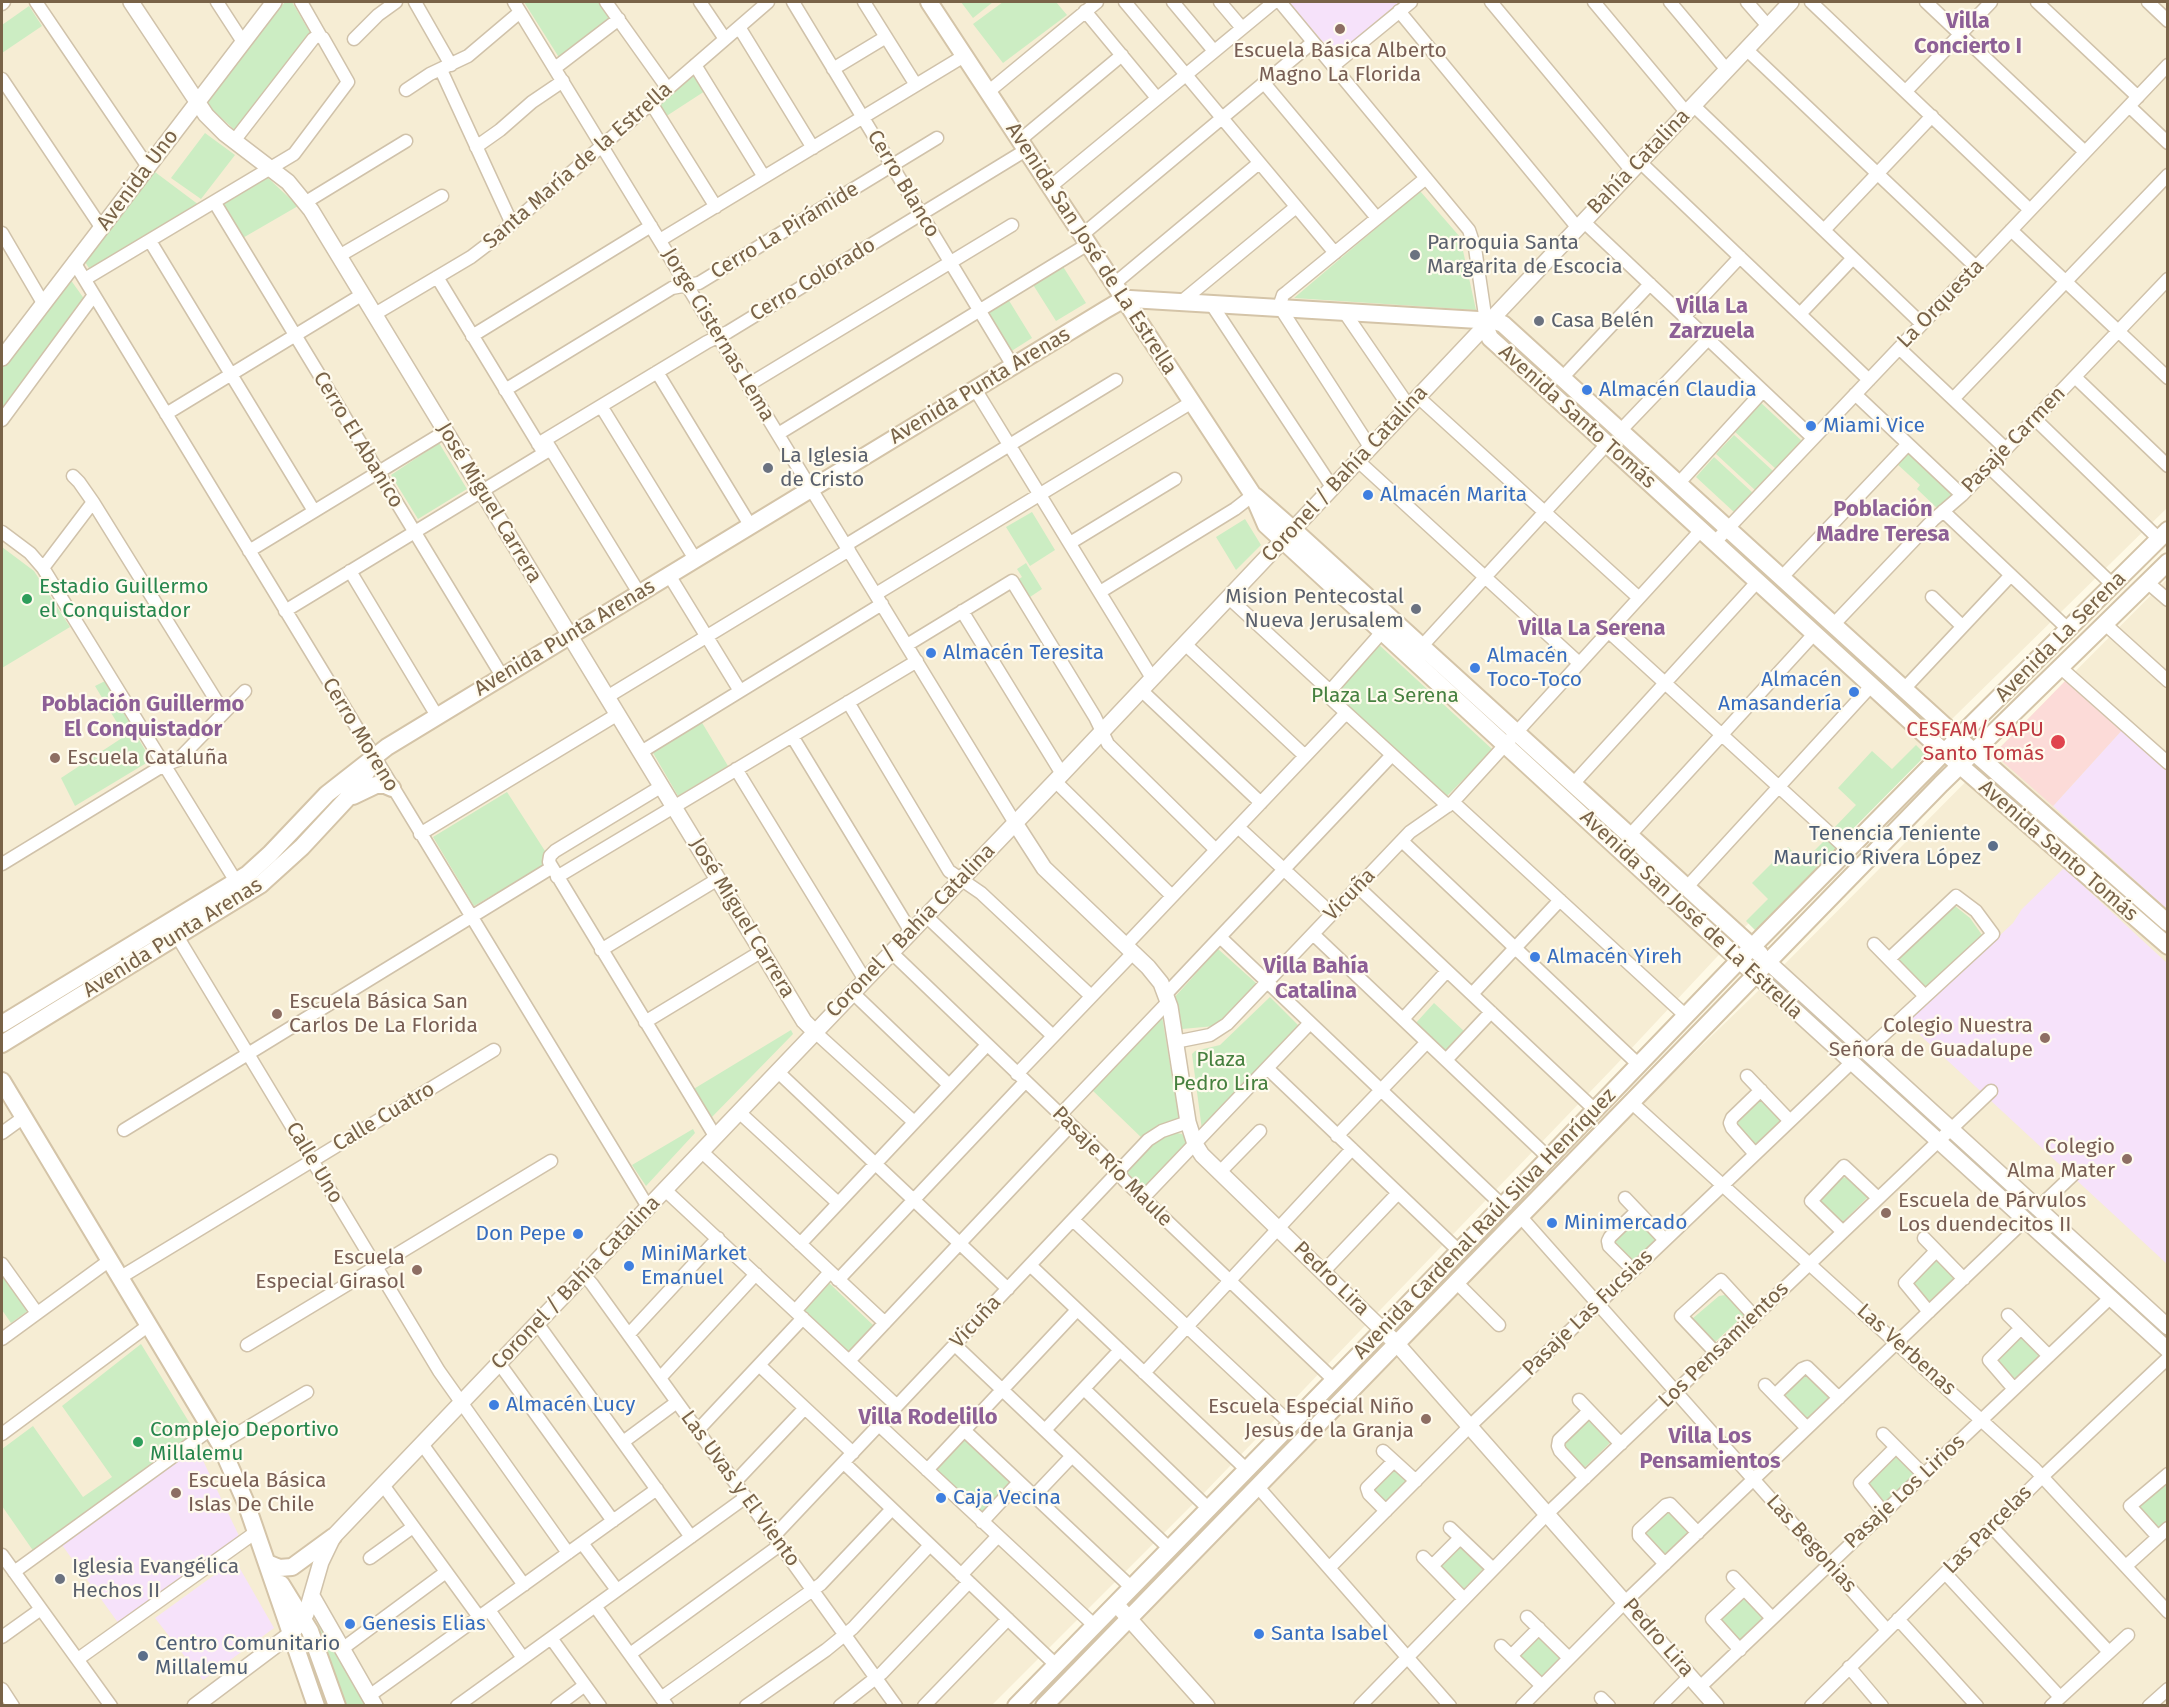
<!DOCTYPE html>
<meta charset="utf-8">
<style>
body{margin:0}
#map{position:relative;width:2169px;height:1707px;overflow:hidden;background:#fef9e6;font-family:"Fira Sans",sans-serif}
canvas{display:block}
.frame{position:absolute;inset:0;border:3px solid #796348;pointer-events:none}
</style>
<div id="map">
<canvas width="2169" height="1707"></canvas>
<div class="frame"></div>
</div>
<script>
const g = document.querySelector('canvas').getContext('2d');
g.lineJoin = 'round';
function fill(path, color) { g.fillStyle = color; g.fill(path, 'evenodd'); }
const poly = rows => new Path2D(rows.map(r => 'M' + r).join(''));
function strokePath(path, color, width, dash) { g.strokeStyle = color; g.lineWidth = width; g.lineCap = dash ? 'butt' : 'round'; g.setLineDash(dash || []); g.stroke(path); }
function label(font, color, halo, rows, align = 'center') {
  g.font = font + ' "Fira Sans",sans-serif'; g.lineWidth = 4.5; g.setLineDash([]); g.textBaseline = 'middle'; g.strokeStyle = halo; g.fillStyle = color; for (const [text, x, y, turn = 0] of rows) {
    g.save(); g.translate(x, y); g.rotate((+turn || 0) * Math.PI / 180); g.textAlign = isNaN(turn) ? turn : align; if (halo) g.strokeText(text, 0, 0); g.fillText(text, 0, 0); g.restore();
  }
}
const residential = poly([
 [2,2,2167,2,2167,508,1953,718,1744,928,1614,1067,1204,1493,992,1705,2,1706],
 [2167,579,2167,1705,1052,1706,1277,1478,1633,1112,1754,995]
]);
const education = poly([
 [1289,2,1399,2,1335,56],
 [2122,730,2167,771,2167,909,2053,806],
 [2064,868,2167,963,2167,1264,1907,1023,2013,923,2022,909],
 [197,1448,240,1538,119,1624,62,1545],
 [235,1560,274,1628,203,1680,155,1618]
]);
const medical = poly([
 [2066,680,2122,730,2053,806,1994,754]
]);
const green = poly([
 [285,2,292,2,312,36,237,132,206,104],
 [524,2,601,2,612,17,560,59],
 [961,2,993,2,973,18],
 [1003,2,1056,2,1067,15,1003,63,973,24],
 [29,6,42,26,2,53,2,25],
 [695,75,705,91,665,117,657,106],
 [205,133,235,155,201,199,171,178],
 [155,172,199,205,91,271,83,259],
 [264,177,268,178,298,206,241,239,222,207,223,203],
 [1420,191,1460,237,1476,310,1294,298],
 [1062,265,1086,303,1056,321,1032,283],
 [70,279,85,300,2,412,2,366],
 [1008,299,1032,338,1010,352,985,312],
 [1760,402,1802,441,1776,469,1734,431],
 [1734,435,1773,471,1755,490,1716,454],
 [439,443,467,489,418,519,391,475],
 [1909,450,1954,494,1939,510,1917,489,1920,485,1896,463],
 [1714,457,1753,493,1735,513,1696,477],
 [1032,512,1055,550,1030,566,1006,527],
 [1245,519,1261,545,1236,570,1216,537],
 [2,547,34,571,70,627,2,668],
 [1026,563,1042,589,1027,599,1016,581,1022,577,1017,569],
 [1377,643,1493,750,1446,797,1335,696,1335,693],
 [105,681,148,755,148,762,75,806,61,778,125,736,95,686],
 [701,721,728,766,678,796,652,751],
 [1916,745,1926,755,1844,838,1834,828,1856,805,1838,788,1872,751,1892,769],
 [507,792,545,851,543,856,544,865,474,906,433,837],
 [1826,839,1838,850,1758,933,1746,921,1768,899,1752,883,1788,847,1803,862],
 [1955,906,1970,918,1982,935,1926,989,1898,960],
 [1218,949,1257,984,1215,1026,1182,1029,1174,998],
 [1270,997,1301,1028,1202,1130,1192,1054,1195,1051,1220,1045],
 [1434,1003,1465,1032,1446,1052,1415,1024],
 [1162,1016,1179,1118,1156,1127,1144,1140,1091,1089],
 [791,1030,793,1034,710,1119,692,1090],
 [1763,1096,1784,1120,1757,1146,1753,1146,1733,1125,1758,1097],
 [693,1129,695,1133,646,1186,632,1165],
 [1172,1132,1182,1134,1189,1144,1146,1191,1134,1186,1127,1173,1155,1140],
 [1849,1177,1869,1196,1840,1225,1821,1207,1821,1200,1841,1178],
 [1639,1219,1657,1239,1631,1265,1611,1240,1633,1220],
 [1937,1257,1956,1277,1956,1283,1932,1306,1908,1285],
 [2,1271,29,1310,11,1323,2,1310],
 [828,1282,874,1326,848,1355,801,1312],
 [1725,1295,1744,1315,1714,1343,1692,1319,1719,1296],
 [2022,1335,2040,1353,2041,1358,2017,1381,2011,1381,1993,1362],
 [141,1344,197,1435,34,1552,2,1506,2,1449,33,1426,83,1497,112,1477,62,1406],
 [1803,1371,1835,1397,1808,1422,1783,1400,1782,1391],
 [1584,1419,1595,1421,1614,1439,1583,1469,1562,1450,1562,1443],
 [964,1438,1011,1481,983,1512,936,1469],
 [1891,1456,1896,1456,1916,1474,1882,1507,1863,1481],
 [1391,1467,1399,1467,1409,1485,1389,1505,1371,1493],
 [2167,1475,2167,1526,2157,1532,2135,1503],
 [1667,1509,1691,1531,1666,1557,1641,1535],
 [1463,1546,1482,1566,1482,1570,1464,1589,1460,1589,1440,1570,1441,1564,1457,1548],
 [1741,1595,1747,1595,1765,1616,1765,1620,1741,1643,1717,1617],
 [316,1618,356,1687,366,1705,346,1705],
 [1539,1635,1564,1657,1541,1679,1518,1656]
]);
const minor = poly([
 [36,2,148,167],
 [217,2,243,42],
 [301,2,321,37],
 [415,2,451,65],
 [514,2,1015,823],
 [606,2,668,89],
 [700,2,725,39],
 [793,2,1013,366],
 [864,2,916,85],
 [1125,2,1335,253],
 [1173,2,1214,51],
 [1220,2,1242,28],
 [1280,2,1469,230,1475,248,1486,322],
 [1491,2,1631,170],
 [1594,2,1686,112],
 [1670,2,1727,70],
 [1747,2,1768,26],
 [1811,2,2030,210],
 [1926,2,2085,152],
 [2037,2,2138,97],
 [2148,2,2168,21],
 [2,4,4,2],
 [1085,11,1157,98],
 [1399,11,1577,227],
 [739,27,813,148],
 [354,39,378,15,396,2],
 [1746,49,1976,267],
 [695,65,764,177],
 [1333,66,1411,2],
 [555,68,619,19],
 [833,69,886,37],
 [441,70,512,224],
 [2,79,101,227],
 [1264,83,1377,218],
 [406,90,430,74,468,56,520,12],
 [1906,91,1991,2],
 [988,92,1097,2],
 [651,103,716,207],
 [1693,105,1922,324],
 [2129,106,2168,143],
 [1020,140,1122,55],
 [476,147,500,130,532,102,563,81],
 [1639,161,1869,380],
 [1050,187,1274,2],
 [306,202,406,141],
 [215,203,502,676],
 [1583,221,1813,438],
 [1824,230,1932,116],
 [2011,230,2168,378],
 [2,233,43,303],
 [1082,235,1313,42],
 [660,240,964,56],
 [150,241,314,511],
 [339,256,442,196],
 [74,262,648,1207],
 [437,277,542,450],
 [85,279,294,154,348,82,323,38,317,36,313,39,234,141],
 [1114,284,1259,163],
 [1181,302,1296,207],
 [1212,305,1332,487],
 [1345,313,1408,405],
 [375,314,471,257,492,241,768,2],
 [1800,314,1853,258],
 [1684,317,1740,257],
 [472,336,651,226],
 [1899,348,2006,449],
 [657,372,750,525],
 [2075,377,2168,466],
 [1562,378,1650,284],
 [748,385,1012,225],
 [975,389,1152,678],
 [505,390,672,288,699,283,937,138],
 [1855,394,1962,495],
 [1417,396,1639,598],
 [1953,399,2168,175],
 [601,406,695,559],
 [166,414,363,294],
 [2035,419,2159,539],
 [2,420,94,295],
 [1620,431,1708,339],
 [778,434,1088,244],
 [547,443,639,593],
 [538,444,707,342,728,332,1026,150],
 [1370,447,1281,309,1280,304,1283,295,1287,292,1426,178],
 [1357,460,1579,663],
 [1989,467,2113,585],
 [73,476,79,482,93,502,224,713],
 [1678,484,1763,391],
 [1943,511,2068,629],
 [2,532,30,553,43,568,240,888],
 [1070,543,1175,479],
 [1714,543,2168,65],
 [846,545,1116,380],
 [249,551,446,431],
 [43,568,93,502],
 [350,571,437,716],
 [669,575,740,691],
 [1782,577,1908,444],
 [2147,582,2168,600],
 [1100,592,1235,509,1253,495],
 [876,594,1192,402],
 [1932,597,1962,626],
 [1229,598,1330,691],
 [285,611,551,449],
 [962,611,1062,774],
 [1834,624,1933,520,1962,495,2168,279],
 [2105,624,2168,681],
 [1608,631,1848,850],
 [1382,632,1330,691,1329,697,1448,806],
 [1185,644,1305,756],
 [907,645,1012,581,1095,717,1108,744,1216,850],
 [1422,646,1607,444],
 [2061,668,2168,763],
 [1904,689,2011,575],
 [1141,690,1261,803],
 [607,697,849,550],
 [848,702,949,871,981,893,1091,996],
 [792,736,911,932],
 [641,752,882,604],
 [736,769,865,980],
 [1055,781,1172,896],
 [1573,784,1757,582],
 [662,786,555,851,550,856,549,862,715,1136],
 [1453,802,1686,1016],
 [1238,827,1332,914],
 [420,834,618,714],
 [1630,835,1814,634],
 [1402,841,1639,1065],
 [2,864,164,765,178,760,245,691],
 [557,877,917,661],
 [1358,887,1595,1110],
 [1687,887,1871,686],
 [926,916,1053,1036],
 [174,931,439,1371,568,1553],
 [1313,934,1549,1158],
 [1220,937,1503,1206],
 [1874,944,1925,996],
 [1125,946,1346,713],
 [601,950,718,879],
 [891,952,1114,1166,1124,1180,1334,1380],
 [853,993,949,1085],
 [1166,994,1392,755],
 [1472,994,1560,900],
 [1403,1019,1447,971],
 [645,1022,762,951],
 [815,1032,914,1122],
 [1175,1042,1210,1035,1227,1024,1410,832,1453,802,1701,530],
 [1866,1051,1993,934,1976,911,1956,896,1889,959],
 [1446,1060,1491,1012],
 [1267,1068,1459,1251],
 [777,1071,1008,1289],
 [1017,1074,1133,953],
 [1747,1076,1790,1121],
 [1631,1102,2035,1469,2168,1612],
 [739,1112,838,1203],
 [1060,1115,1168,1002],
 [124,1130,551,868],
 [2,1133,24,1117],
 [1337,1136,1427,1042],
 [701,1151,885,1323],
 [1755,1154,1732,1128,1730,1123,1732,1118,1761,1090],
 [1219,1173,1260,1131],
 [664,1189,897,1406],
 [1143,1198,1310,1023],
 [1625,1198,1665,1240],
 [2037,1209,2076,1172],
 [1520,1216,1887,1630],
 [1073,1220,1291,1424],
 [1843,1232,1811,1201,1844,1166,1878,1198],
 [1924,1238,1964,1279],
 [800,1244,987,1045],
 [2,1264,37,1313],
 [1030,1265,1247,1470],
 [1633,1270,1609,1246,1608,1241,1610,1237,1637,1211],
 [1323,1272,1398,1193],
 [583,1274,592,1284,896,1706],
 [121,1277,494,1050],
 [838,1280,1025,1082],
 [1456,1282,1499,1325],
 [795,1311,830,1272],
 [1929,1312,1905,1283,1936,1251],
 [2008,1315,2049,1356],
 [537,1323,691,1537],
 [629,1334,718,1238],
 [2,1339,110,1260],
 [247,1345,551,1161],
 [955,1345,1170,1549],
 [1716,1353,1681,1316,1721,1280,1754,1316],
 [849,1361,1071,1125],
 [499,1363,613,1521],
 [759,1365,853,1453],
 [1144,1373,1352,1149],
 [660,1378,756,1274],
 [1765,1385,1807,1428],
 [1084,1389,1209,1509],
 [2014,1389,1989,1360,2021,1328],
 [1775,1395,1802,1369,1807,1367,1839,1398],
 [1579,1400,1621,1444],
 [879,1425,1095,1626],
 [698,1430,803,1318],
 [964,1430,1132,1588],
 [1045,1430,1120,1350],
 [2,1434,149,1325],
 [1883,1434,1924,1475],
 [623,1442,677,1402],
 [220,1444,307,1392],
 [422,1444,524,1585],
 [1383,1451,1416,1481],
 [844,1463,1056,1665],
 [927,1470,1077,1310],
 [1585,1478,1560,1451,1558,1446,1559,1440,1589,1411],
 [735,1482,805,1408],
 [383,1485,479,1617],
 [1258,1487,1450,1706],
 [1034,1496,1072,1456],
 [1386,1511,1369,1494,1367,1488,1394,1461],
 [1884,1513,1860,1483,1896,1447],
 [982,1522,1019,1482],
 [1992,1527,2109,1652],
 [1450,1528,1493,1569],
 [774,1536,1148,1140,1162,1131,1188,1122],
 [2158,1537,2130,1506,2168,1474],
 [582,1543,617,1590],
 [2,1555,111,1706],
 [1423,1557,1464,1599],
 [370,1558,413,1527],
 [1665,1564,1639,1536,1639,1530,1666,1505,1670,1504,1698,1533],
 [1432,1566,1460,1538],
 [2126,1566,2168,1528],
 [1329,1568,1471,1425,1852,1062],
 [14,1572,211,1429],
 [1945,1573,2060,1697],
 [961,1575,998,1536],
 [1733,1577,1772,1618],
 [595,1606,667,1706],
 [489,1610,523,1658],
 [1527,1617,1569,1658],
 [1898,1619,1977,1706],
 [2,1637,41,1609],
 [551,1638,600,1706],
 [1501,1646,1542,1686],
 [342,1649,446,1572],
 [1740,1650,1712,1619,1744,1589],
 [630,1654,780,1545],
 [1511,1656,1539,1628],
 [78,1659,256,1532],
 [1849,1667,1882,1706],
 [1700,1687,2110,1298],
 [2,1689,13,1706],
 [369,1696,657,1489],
 [661,1698,821,1584,892,1509],
 [1601,1698,1609,1706],
 [457,1706,746,1497],
 [557,1706,585,1685],
 [746,1706,826,1650,853,1628,930,1545],
 [840,1706,882,1673,969,1582],
 [924,1706,1008,1619],
 [1360,1706,1548,1513,1991,1091],
 [1522,1706,1625,1602,2025,1220],
 [1660,1706,1690,1676],
 [1811,1706,2043,1476,2168,1358],
 [2051,1706,2128,1635],
 [2149,1706,2168,1689]
]);
const tertiary = poly([
 [131,2,206,115,224,133,288,182,311,210,804,1021,815,1032],
 [2,358,274,2],
 [1015,823,1044,868,1148,967,1161,983,1170,1007,1188,1122,1195,1144,1202,1155,1397,1344,1716,1706],
 [1767,961,2168,1327],
 [1755,974,2168,1350],
 [312,1596,375,1706],
 [1116,1604,1207,1706],
 [195,1706,292,1633,306,1614,321,1562,333,1537,1062,774,1791,2]
]);
const secondary = poly([
 [929,2,1253,495,1266,525,1747,967],
 [1486,322,1487,331,1490,338,1607,444,1933,742,2168,946],
 [1255,496,1295,531,1760,954],
 [353,796,376,785,385,785,392,788],
 [2,1024,248,874,270,854,327,794,387,747,1105,310,1117,303,1130,299,1495,321,1503,324,1958,738,2168,923],
 [2,1044,260,885,302,847,355,790,369,768],
 [2,1081,220,1444,246,1503,316,1706],
 [267,1563,279,1568,292,1567,333,1537],
 [281,1584,310,1631,337,1706],
 [1016,1706,1383,1330,1752,947,1970,726,2168,530],
 [1044,1706,1941,784,2168,562]
]);
const markers = [
 [1340,29,6,"#8d6e63"],
 [1415,255,6,"#6b7280"],
 [1539,321,6,"#6b7280"],
 [1587,390,6,"#3f7fe0"],
 [1811,426,6,"#3f7fe0"],
 [768,468,6,"#6b7280"],
 [1368,495,6,"#3f7fe0"],
 [27,599,6,"#2e9e5b"],
 [1416,609,6,"#6b7280"],
 [931,653,6,"#3f7fe0"],
 [1475,668,6,"#3f7fe0"],
 [1854,692,6,"#3f7fe0"],
 [2058,742,8,"#e0444e"],
 [55,758,6,"#8d6e63"],
 [1993,846,6,"#5c6f8a"],
 [1535,957,6,"#3f7fe0"],
 [277,1014,6,"#8d6e63"],
 [2045,1038,6,"#8d6e63"],
 [2127,1159,6,"#8d6e63"],
 [1886,1213,6,"#8d6e63"],
 [1552,1223,6,"#3f7fe0"],
 [578,1234,6,"#3f7fe0"],
 [629,1266,6,"#3f7fe0"],
 [417,1270,6,"#8d6e63"],
 [494,1405,6,"#3f7fe0"],
 [1426,1419,6,"#8d6e63"],
 [138,1442,6,"#2e9e5b"],
 [176,1493,6,"#8d6e63"],
 [941,1498,6,"#3f7fe0"],
 [60,1579,6,"#6b7280"],
 [350,1624,6,"#3f7fe0"],
 [1259,1634,6,"#3f7fe0"],
 [143,1656,6,"#5c6f8a"]
];
const educationNames = [
 ["Escuela Básica Alberto",1340,51,"center"],
 ["Magno La Florida",1340,75,"center"],
 ["Escuela Cataluña",67,758],
 ["Escuela Básica San",289,1002],
 ["Carlos De La Florida",289,1026],
 ["Colegio Nuestra",2033,1026,"right"],
 ["Señora de Guadalupe",2033,1050,"right"],
 ["Colegio",2115,1147,"right"],
 ["Alma Mater",2115,1171,"right"],
 ["Escuela de Párvulos",1898,1201],
 ["Los duendecitos II",1898,1225],
 ["Escuela",405,1258,"right"],
 ["Especial Girasol",405,1282,"right"],
 ["Escuela Especial Niño",1414,1407,"right"],
 ["Jesus de la Granja",1414,1431,"right"],
 ["Escuela Básica",188,1481],
 ["Islas De Chile",188,1505]
];
const streetNames = [
 ["Bahía Catalina",1639,162,-46],
 ["Santa María de la Estrella",578,166,-41],
 ["Avenida Uno",138,180,-53],
 ["Cerro Blanco",903,184,59],
 ["Cerro La Pirámide",785,231,-31],
 ["Avenida San José de La Estrella",1091,249,57],
 ["Cerro Colorado",813,280,-31],
 ["La Orquesta",1941,304,-46],
 ["Jorge Cisternas Lema",718,335,59],
 ["Avenida Punta Arenas",980,386,-31],
 ["Avenida Santo Tomás",1577,417,42],
 ["Cerro El Abanico",358,440,59],
 ["Pasaje Carmen",2014,440,-46],
 ["Coronel / Bahía Catalina",1345,474,-47],
 ["José Miguel Carrera",489,503,59],
 ["Avenida La Serena",2061,637,-45],
 ["Avenida Punta Arenas",565,638,-31],
 ["Cerro Moreno",360,735,59],
 ["Avenida Santo Tomás",2058,851,41],
 ["Vicuña",1350,895,-46],
 ["Avenida San José de La Estrella",1691,915,43],
 ["José Miguel Carrera",742,918,59],
 ["Coronel / Bahía Catalina",911,931,-46],
 ["Avenida Punta Arenas",173,938,-32],
 ["Calle Cuatro",384,1117,-31],
 ["Calle Uno",314,1163,59],
 ["Pasaje Río Maule",1112,1167,45],
 ["Avenida Cardenal Raúl Silva Henríquez",1485,1224,-46],
 ["Pedro Lira",1331,1279,44],
 ["Coronel / Bahía Catalina",576,1283,-46],
 ["Pasaje Las Fucsias",1588,1313,-44],
 ["Vicuña",976,1322,-47],
 ["Los Pensamientos",1724,1345,-44],
 ["Las Verbenas",1906,1350,42],
 ["Las Uvas y El Viento",740,1489,54],
 ["Pasaje Los Lirios",1905,1492,-43],
 ["Las Parcelas",1988,1530,-45],
 ["Las Begonias",1811,1544,48],
 ["Pedro Lira",1658,1638,49]
];
const worshipNames = [
 ["Parroquia Santa",1427,243],
 ["Margarita de Escocia",1427,267],
 ["Casa Belén",1551,321],
 ["La Iglesia",780,456],
 ["de Cristo",780,480],
 ["Mision Pentecostal",1404,597,"right"],
 ["Nueva Jerusalem",1404,621,"right"],
 ["Iglesia Evangélica",72,1567],
 ["Hechos II",72,1591]
];
const shopNames = [
 ["Almacén Claudia",1599,390],
 ["Miami Vice",1823,426],
 ["Almacén Marita",1380,495],
 ["Almacén Teresita",943,653],
 ["Almacén",1487,656],
 ["Toco-Toco",1487,680],
 ["Almacén",1842,680,"right"],
 ["Amasandería",1842,704,"right"],
 ["Almacén Yireh",1547,957],
 ["Minimercado",1564,1223],
 ["Don Pepe",566,1234,"right"],
 ["MiniMarket",641,1254],
 ["Emanuel",641,1278],
 ["Almacén Lucy",506,1405],
 ["Caja Vecina",953,1498],
 ["Genesis Elias",362,1624],
 ["Santa Isabel",1271,1634]
];
const leisureNames = [
 ["Estadio Guillermo",39,587],
 ["el Conquistador",39,611],
 ["Complejo Deportivo",150,1430],
 ["Millalemu",150,1454]
];
const parkNames = [
 ["Plaza La Serena",1385,696],
 ["Plaza",1221,1060],
 ["Pedro Lira",1221,1084]
];
const healthNames = [
 ["CESFAM/ SAPU",2044,730],
 ["Santo Tomás",2044,754]
];
const serviceNames = [
 ["Tenencia Teniente",1981,834],
 ["Mauricio Rivera López",1981,858],
 ["Centro Comunitario",155,1644,"left"],
 ["Millalemu",155,1668,"left"]
];
const neighbourhoodNames = [
 ["Villa",1968,22],
 ["Concierto I",1968,47],
 ["Villa La",1712,307],
 ["Zarzuela",1712,332],
 ["Población",1883,510],
 ["Madre Teresa",1883,535],
 ["Villa La Serena",1592,629],
 ["Población Guillermo",143,705],
 ["El Conquistador",143,730],
 ["Villa Bahía",1316,967],
 ["Catalina",1316,992],
 ["Villa Rodelillo",928,1418],
 ["Villa Los",1710,1437],
 ["Pensamientos",1710,1462]
];
fill(residential, '#f6edd4');
fill(education, '#f6e2fa');
fill(medical, '#fcdbd8');
fill(green, '#ccedc3');
strokePath(minor, '#d0c2aa', 15);
strokePath(tertiary, '#d0c2aa', 18);
strokePath(secondary, '#d4c4a8', 20);
strokePath(minor, '#fff', 12);
strokePath(tertiary, '#fff', 15);
strokePath(secondary, '#fff', 16);
for (const [x, y, r, color] of markers) { const dot = new Path2D(); dot.arc(x, y, r, 0, 2 * Math.PI); g.fillStyle = color; g.fill(dot); strokePath(dot, '#fffbee', 2); }
label('21px', '#785e54', '#fffbee', educationNames, 'left');
label('21px', '#796348', '#fffbee', streetNames);
label('21px', '#5b616d', '#fffbee', worshipNames, 'left');
label('21px', '#366cbe', '#fffbee', shopNames, 'left');
label('21px', '#27864d', '#fffbee', leisureNames, 'left');
label('21px', '#46803f', '#fffbee', parkNames);
label('21px', '#be3a42', '#fffbee', healthNames, 'right');
label('21px', '#4e5e75', '#fffbee', serviceNames, 'right');
label('bold 22px', '#8d6096', '#fffbee', neighbourhoodNames);
</script>
